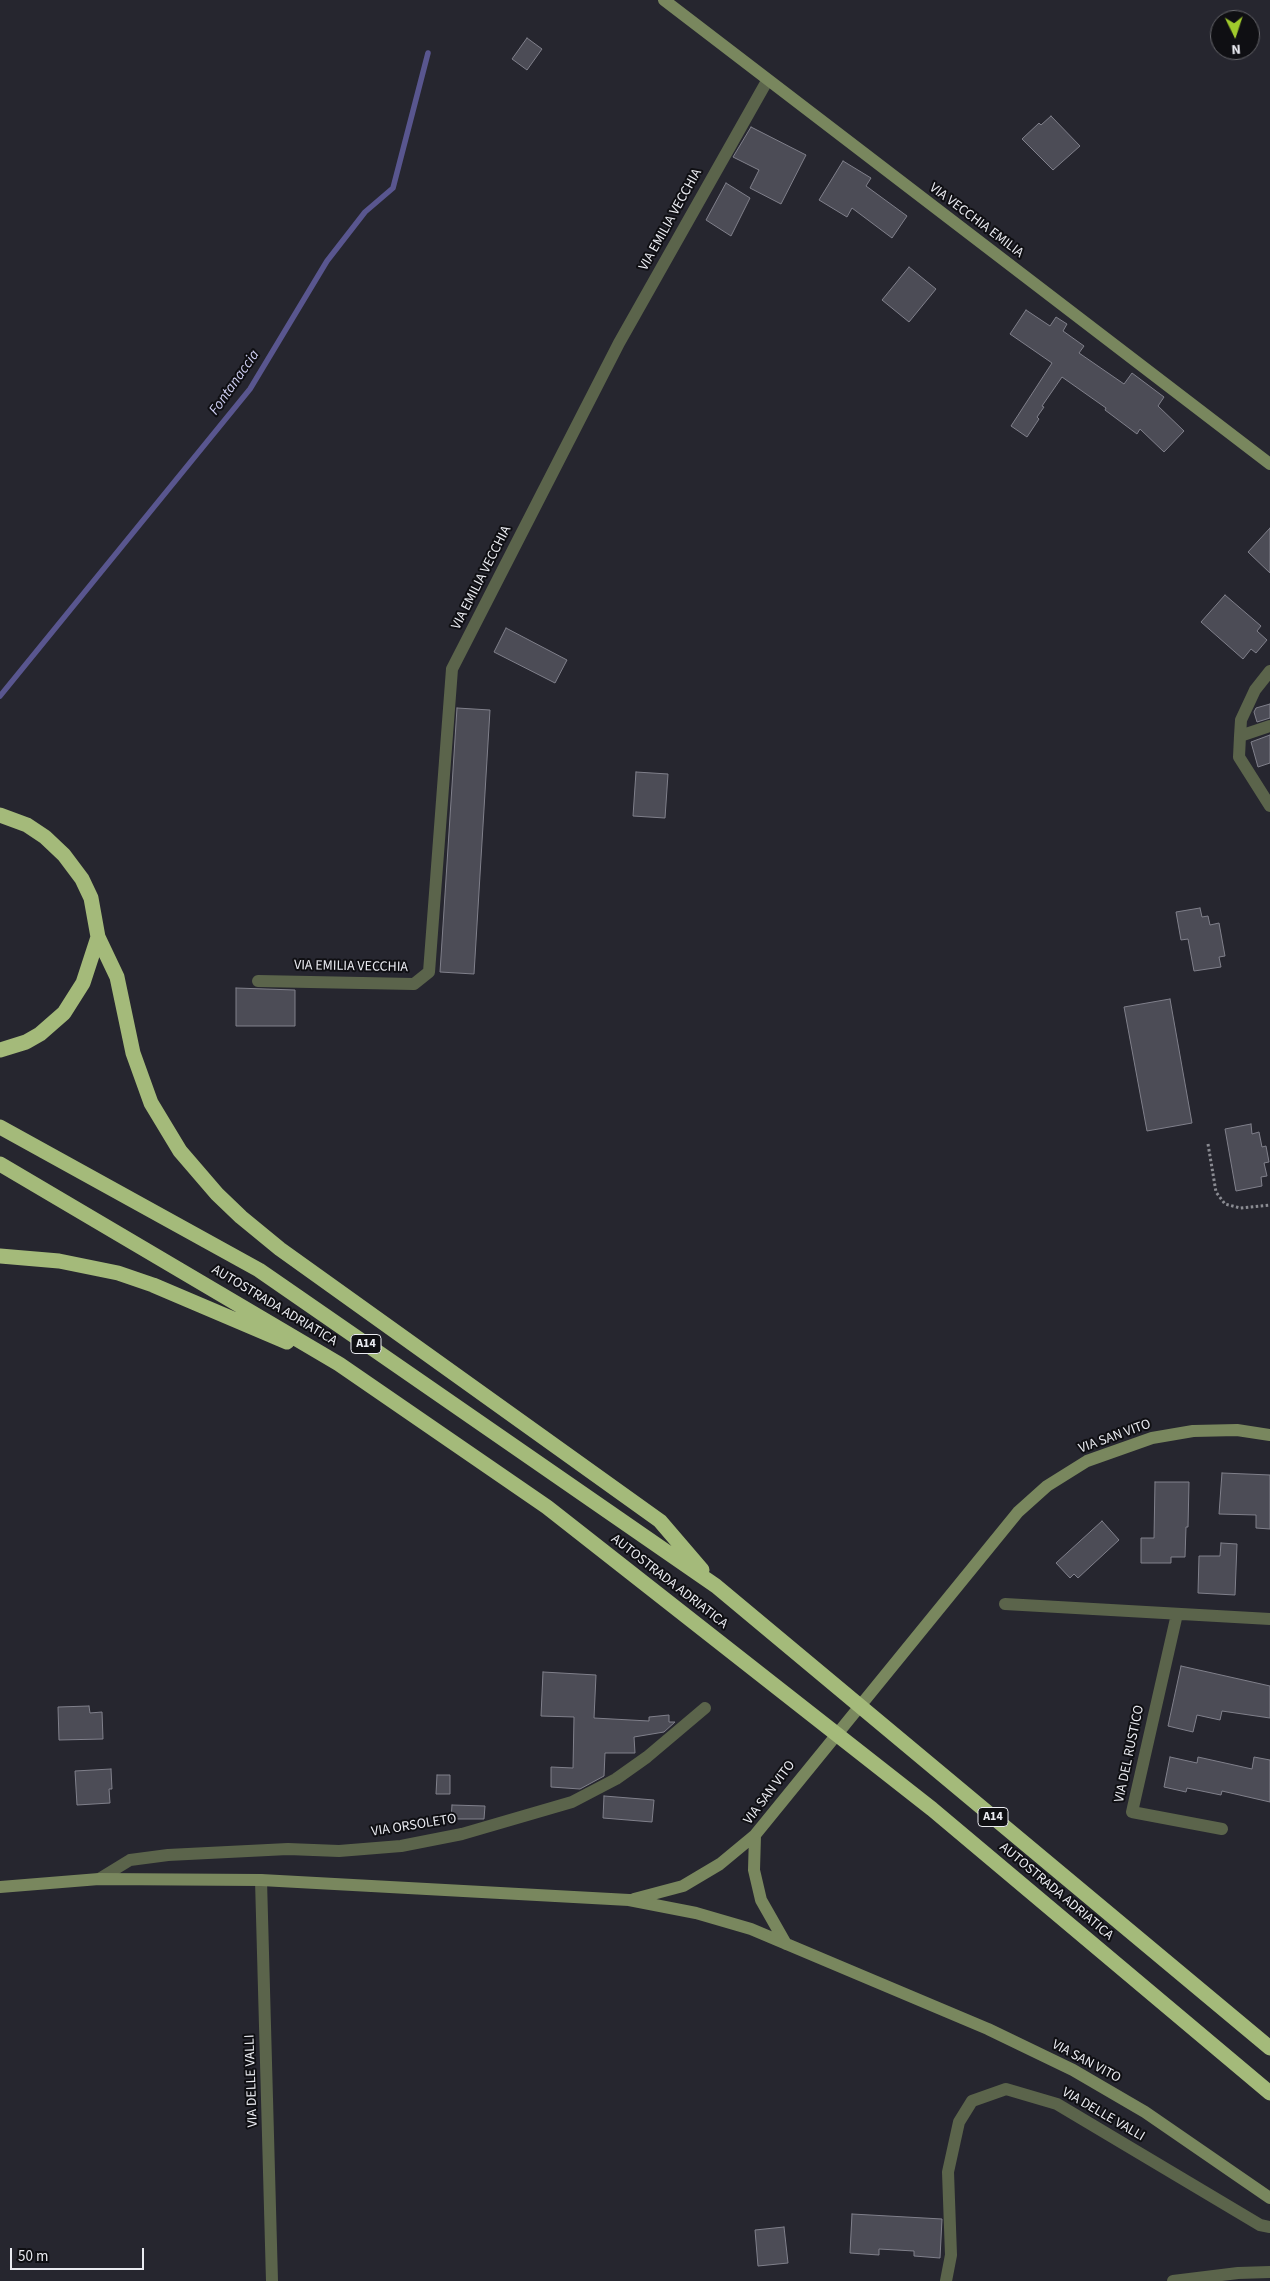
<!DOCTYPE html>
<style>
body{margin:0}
#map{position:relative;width:1270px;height:2281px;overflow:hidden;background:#26262f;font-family:"Source Sans 3",sans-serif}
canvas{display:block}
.north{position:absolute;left:1210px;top:10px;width:50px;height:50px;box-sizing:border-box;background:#0f0f13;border:1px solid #67676c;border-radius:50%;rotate:176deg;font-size:14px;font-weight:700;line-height:20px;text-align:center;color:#eaebf1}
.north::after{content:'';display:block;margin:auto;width:18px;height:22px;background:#a0ca2c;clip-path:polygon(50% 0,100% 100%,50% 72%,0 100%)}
.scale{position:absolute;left:10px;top:2248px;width:134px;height:22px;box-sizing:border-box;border:2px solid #eaebf1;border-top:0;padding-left:6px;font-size:15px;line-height:18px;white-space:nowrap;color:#eaebf1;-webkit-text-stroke:4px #0f0f13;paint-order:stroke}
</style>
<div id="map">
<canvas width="1270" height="2281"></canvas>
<div class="north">N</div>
<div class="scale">50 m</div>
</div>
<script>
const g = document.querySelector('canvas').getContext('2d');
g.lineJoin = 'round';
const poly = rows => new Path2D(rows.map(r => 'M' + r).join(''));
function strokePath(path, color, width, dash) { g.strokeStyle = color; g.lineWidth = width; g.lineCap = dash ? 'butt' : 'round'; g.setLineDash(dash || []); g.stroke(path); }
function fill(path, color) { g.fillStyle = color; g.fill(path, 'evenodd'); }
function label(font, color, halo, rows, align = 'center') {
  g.font = font + ' "Source Sans 3",sans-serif'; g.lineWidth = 4; g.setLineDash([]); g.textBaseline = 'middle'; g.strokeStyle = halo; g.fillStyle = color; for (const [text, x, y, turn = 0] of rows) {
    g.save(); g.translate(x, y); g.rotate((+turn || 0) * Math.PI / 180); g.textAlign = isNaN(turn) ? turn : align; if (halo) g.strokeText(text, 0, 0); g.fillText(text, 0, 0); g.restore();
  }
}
const stream = poly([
 [0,696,250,389,327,261,365,212,393,188,428,53]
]);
const building = poly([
 [527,38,542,49,527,70,512,59,527,38],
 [1051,116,1080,146,1053,170,1022,139,1039,123,1041,125,1051,116],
 [751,127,806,155,781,204,750,188,759,170,733,157,751,127],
 [843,161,871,178,866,186,907,216,892,238,852,208,847,217,819,200,843,161],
 [726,183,750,198,731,236,706,220,726,183],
 [909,267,936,289,909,322,882,300,909,267],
 [1026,310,1050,326,1056,317,1067,324,1063,331,1084,346,1079,353,1124,384,1132,373,1164,397,1158,406,1184,431,1164,452,1140,429,1137,434,1105,410,1106,408,1062,377,1042,406,1044,407,1037,417,1039,419,1027,437,1011,426,1052,363,1010,334,1026,310],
 [1270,528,1270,573,1248,552,1270,528],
 [1225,595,1261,626,1257,631,1267,640,1256,653,1251,649,1243,659,1201,622,1225,595],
 [506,628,567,660,555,683,494,652,506,628],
 [1270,704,1270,718,1257,722,1254,712,1256,708,1270,704],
 [457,708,490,710,474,974,440,972,457,708],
 [1270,735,1270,763,1258,767,1251,742,1270,735],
 [636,772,668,774,665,818,633,816,636,772],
 [1200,908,1202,917,1208,916,1210,925,1219,923,1225,956,1219,957,1221,967,1194,971,1188,939,1181,940,1176,912,1200,908],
 [236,988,295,990,295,1026,236,1026,236,988],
 [1170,999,1192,1123,1147,1131,1124,1007,1170,999],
 [1251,1124,1252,1134,1259,1132,1262,1147,1266,1146,1269,1162,1264,1163,1267,1176,1261,1177,1262,1186,1236,1191,1225,1129,1251,1124],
 [1222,1473,1270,1475,1270,1529,1256,1528,1256,1515,1219,1514,1222,1473],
 [1155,1482,1189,1482,1188,1527,1186,1527,1185,1557,1171,1557,1171,1563,1141,1563,1141,1538,1154,1538,1155,1482],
 [1102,1521,1119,1540,1078,1578,1074,1574,1070,1578,1056,1563,1102,1521],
 [1221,1543,1237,1544,1235,1595,1198,1593,1199,1556,1220,1556,1221,1543],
 [1181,1666,1270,1686,1270,1718,1222,1711,1220,1720,1197,1715,1193,1732,1168,1726,1181,1666],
 [543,1672,596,1675,594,1718,649,1721,649,1717,669,1715,669,1722,675,1722,664,1732,634,1737,635,1753,605,1753,604,1776,580,1789,551,1787,551,1767,573,1768,574,1717,541,1716,543,1672],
 [89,1706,90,1713,102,1712,103,1739,59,1740,58,1707,89,1706],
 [1170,1757,1197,1763,1198,1757,1252,1769,1254,1757,1270,1760,1270,1802,1222,1791,1221,1795,1187,1788,1186,1792,1164,1787,1170,1757],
 [111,1769,112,1789,109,1789,110,1803,77,1805,75,1771,111,1769],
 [437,1775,450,1775,450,1794,436,1794,437,1775],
 [604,1796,654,1800,652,1822,603,1818,604,1796],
 [452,1805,485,1806,484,1819,451,1819,452,1805],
 [852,2214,942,2219,940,2258,914,2256,914,2251,879,2249,879,2255,850,2253,852,2214],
 [784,2227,788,2263,758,2266,755,2230,784,2227]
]);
const path = poly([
 [1208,1144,1216,1192,1225,1204,1240,1208,1270,1205]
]);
const street = poly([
 [1270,671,1255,690,1241,720,1240,736,1270,726],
 [1240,736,1239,757,1270,806],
 [258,981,414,984,429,972,452,669,619,343,767,81],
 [1005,1604,1270,1619],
 [1177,1614,1132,1812,1222,1829],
 [99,1879,130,1860,168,1855,288,1849,339,1851,401,1846,462,1834,572,1802,616,1779,647,1757,705,1708],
 [261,1880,272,2281],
 [946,2281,951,2255,948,2172,959,2122,972,2101,1006,2089,1057,2104,1260,2225,1270,2227],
 [1173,2281,1238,2273,1270,2272]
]);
const secondary = poly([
 [664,0,1270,464],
 [755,1835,754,1870,761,1900,786,1944],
 [0,1887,99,1879,261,1880,629,1900,696,1913,751,1929,988,2029,1073,2070,1145,2112,1270,2198],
 [634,1899,683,1886,720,1864,755,1835,1018,1512,1047,1486,1087,1461,1152,1438,1193,1431,1237,1430,1270,1435]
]);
const highway = poly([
 [0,815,27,825,45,837,64,855,82,879,91,898,98,937,117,977,133,1053,151,1103,180,1151,217,1194,241,1217,280,1249,660,1521,702,1570],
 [0,1050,26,1042,40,1034,64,1013,83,983,98,937],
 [0,1127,259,1270,716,1586,1270,2048],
 [0,1164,339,1364,547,1507,932,1809,1270,2093],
 [0,1256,59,1261,118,1273,153,1285,287,1342]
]);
const shields = [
 [366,1344,30],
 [993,1817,30]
];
const shieldNames = [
 ["A14",366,1344],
 ["A14",993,1817]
];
const streetNames = [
 ["VIA EMILIA VECCHIA",671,220,-61],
 ["VIA VECCHIA EMILIA",976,221,37],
 ["VIA EMILIA VECCHIA",482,578,-63],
 ["VIA EMILIA VECCHIA",351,967,1],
 ["AUTOSTRADA ADRIATICA",274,1306,31],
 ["VIA SAN VITO",1115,1437,-20],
 ["AUTOSTRADA ADRIATICA",669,1582,38],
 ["VIA DEL RUSTICO",1130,1754,-78],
 ["VIA SAN VITO",770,1793,-53],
 ["VIA ORSOLETO",414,1826,-9],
 ["AUTOSTRADA ADRIATICA",1056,1892,40],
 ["VIA SAN VITO",1086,2062,28],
 ["VIA DELLE VALLI",252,2081,-92],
 ["VIA DELLE VALLI",1103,2115,30]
];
const waterNames = [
 ["Fontanaccia",235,383,-55]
];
strokePath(stream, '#59568f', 5.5);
fill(building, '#4c4c56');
strokePath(building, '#80808b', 1);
strokePath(path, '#8b8c93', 3, [2.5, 2.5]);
strokePath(street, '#5b644b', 12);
strokePath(secondary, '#79875e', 12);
strokePath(highway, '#a4ba7a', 15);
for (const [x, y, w] of shields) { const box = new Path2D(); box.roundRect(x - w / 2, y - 9.5, w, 19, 4); g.fillStyle = '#0f0f13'; g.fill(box); strokePath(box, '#eaebf1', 1); }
label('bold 12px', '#eaebf1', null, shieldNames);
label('14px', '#eaebf1', '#0f0f13', streetNames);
label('italic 15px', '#cecef1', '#0f0f13', waterNames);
</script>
